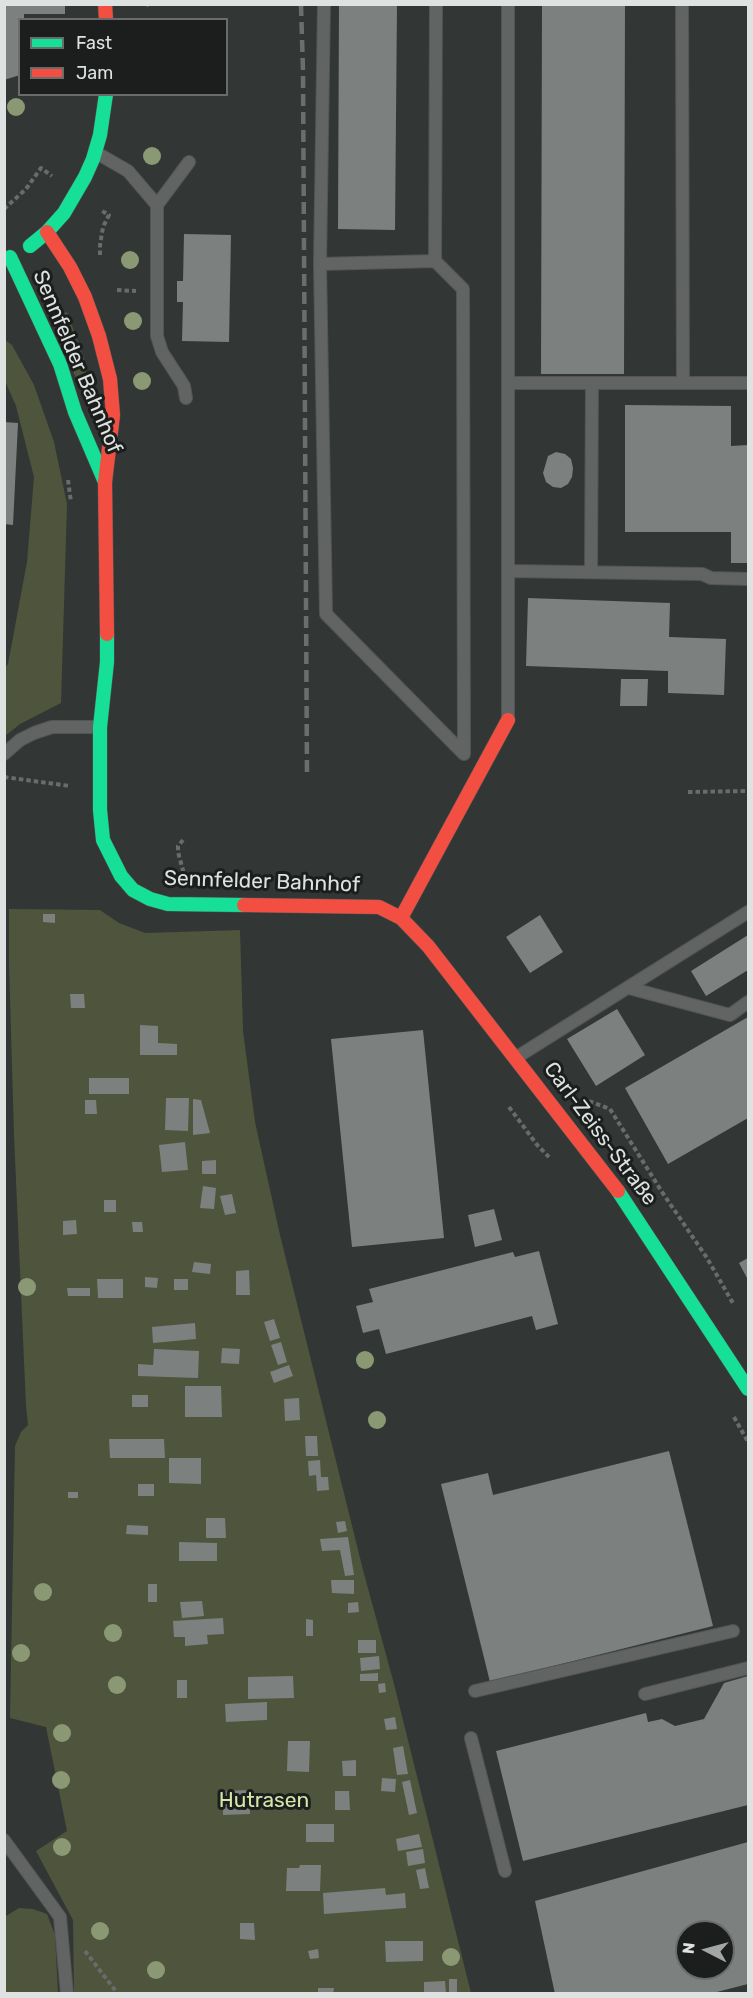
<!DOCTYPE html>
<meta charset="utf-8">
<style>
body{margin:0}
#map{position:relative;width:753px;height:1998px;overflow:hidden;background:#323735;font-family:Rubik,sans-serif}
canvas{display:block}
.frame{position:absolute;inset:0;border:6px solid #dee2e0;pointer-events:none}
.legend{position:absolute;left:18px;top:18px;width:210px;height:78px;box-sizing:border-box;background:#1b1e1d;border:2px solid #696c6b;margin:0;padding:8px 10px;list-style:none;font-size:18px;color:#dee2e0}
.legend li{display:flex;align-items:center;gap:12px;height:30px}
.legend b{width:30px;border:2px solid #696c6b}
.north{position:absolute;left:675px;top:1920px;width:60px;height:60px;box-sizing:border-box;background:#1b1e1d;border:2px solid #696c6b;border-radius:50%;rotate:276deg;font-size:16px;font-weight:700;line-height:24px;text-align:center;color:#dee2e0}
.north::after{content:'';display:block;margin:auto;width:21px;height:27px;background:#a2a6a4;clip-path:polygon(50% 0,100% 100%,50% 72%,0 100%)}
</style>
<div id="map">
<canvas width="753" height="1998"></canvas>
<div class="frame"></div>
<ul class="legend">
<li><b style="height:8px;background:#16e098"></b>Fast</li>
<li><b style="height:8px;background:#f24e42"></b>Jam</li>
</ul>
<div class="north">N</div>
</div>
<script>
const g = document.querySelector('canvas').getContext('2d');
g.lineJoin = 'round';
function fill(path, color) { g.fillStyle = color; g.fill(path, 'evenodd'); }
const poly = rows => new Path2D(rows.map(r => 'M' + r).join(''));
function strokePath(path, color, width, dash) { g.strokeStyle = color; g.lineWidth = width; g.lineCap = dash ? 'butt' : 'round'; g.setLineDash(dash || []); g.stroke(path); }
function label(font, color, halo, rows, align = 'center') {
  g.font = font + ' Rubik,sans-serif'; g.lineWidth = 6; g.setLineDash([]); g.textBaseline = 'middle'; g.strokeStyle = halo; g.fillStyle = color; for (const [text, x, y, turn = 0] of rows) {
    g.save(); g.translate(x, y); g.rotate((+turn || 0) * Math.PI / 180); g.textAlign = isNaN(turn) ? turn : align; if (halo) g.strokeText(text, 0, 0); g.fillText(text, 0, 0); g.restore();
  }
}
const green = poly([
 [67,312,84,358,90,397,89,409,51,319],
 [5,340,12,345,34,385,54,442,67,504,61,703,20,724,5,736,5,668,8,664,27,562,34,477,16,406,5,381],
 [9,909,100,910,119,923,145,933,240,930,243,1031,255,1122,280,1235,363,1570,394,1684,471,1993,74,1993,73,1920,36,1851,67,1831,46,1727,10,1718,15,1446,21,1432,28,1425,26,1406,14,1135,9,964],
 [19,1908,33,1909,47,1914,55,1935,58,1993,5,1993,5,1922,6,1916]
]);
const building = poly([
 [4,4,65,4,65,14,24,14,24,20,20,20,20,75,4,80],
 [339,4,397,4,395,230,338,229],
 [542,4,625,4,624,374,541,374],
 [184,234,231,235,229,342,182,341,183,302,177,302,177,281,183,281],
 [625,405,731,406,731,446,748,445,748,563,731,563,731,532,625,532],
 [4,422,18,423,13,525,4,524],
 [556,452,565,454,571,459,573,468,572,477,568,484,561,488,553,487,546,482,543,473,548,456],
 [528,598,670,603,669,637,726,639,724,695,668,693,668,671,526,666],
 [621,679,648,679,647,706,620,706],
 [43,914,55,914,55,923,43,922],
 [540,915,563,952,530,973,506,937],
 [748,935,748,970,706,996,691,971],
 [70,994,84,994,85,1008,71,1008],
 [617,1009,645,1055,596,1086,567,1039],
 [748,1017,748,1118,668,1164,625,1088],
 [140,1025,158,1026,158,1043,177,1044,177,1055,140,1055],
 [423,1030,444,1238,352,1247,331,1039],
 [89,1078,129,1078,129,1094,89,1094],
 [166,1098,189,1098,188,1131,165,1130],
 [193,1099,201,1100,210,1133,193,1135],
 [85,1100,96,1100,97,1114,85,1114],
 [185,1142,188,1170,162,1172,159,1145],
 [216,1160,216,1174,202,1174,202,1161],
 [203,1186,216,1188,214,1209,200,1208],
 [232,1194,236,1213,225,1215,220,1196],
 [104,1200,116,1200,116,1212,104,1212],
 [494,1209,502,1240,475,1247,468,1215],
 [76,1220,77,1234,63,1235,63,1221],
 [132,1222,142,1222,143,1232,133,1232],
 [539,1251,558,1324,536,1330,532,1316,386,1354,379,1329,363,1333,356,1306,373,1302,369,1289,513,1252,515,1257],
 [748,1258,748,1280,739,1263],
 [194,1262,211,1264,210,1274,192,1272],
 [249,1270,250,1295,236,1295,236,1271],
 [145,1277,158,1278,157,1288,145,1287],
 [97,1279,123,1279,123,1298,98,1298],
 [174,1279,188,1279,188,1290,174,1290],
 [67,1288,90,1288,90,1296,68,1296],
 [274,1319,280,1338,270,1341,264,1322],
 [195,1323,196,1339,153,1343,152,1327],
 [281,1342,287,1362,278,1365,271,1345],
 [222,1348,240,1349,239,1364,221,1363],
 [154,1349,199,1351,198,1378,138,1376,138,1364,153,1365],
 [289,1365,293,1376,274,1383,270,1372],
 [185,1386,221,1386,222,1417,185,1417],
 [132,1395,148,1395,148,1407,132,1407],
 [299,1398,300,1420,285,1421,284,1399],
 [305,1436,317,1436,318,1456,306,1456],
 [109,1439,164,1439,165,1458,110,1458],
 [669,1451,713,1626,490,1682,441,1484,488,1473,493,1495],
 [169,1458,201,1458,201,1484,169,1483],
 [320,1460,321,1477,328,1477,329,1490,317,1491,316,1475,309,1476,308,1461],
 [138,1484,154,1484,154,1496,138,1496],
 [68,1492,78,1492,78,1498,68,1498],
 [206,1518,225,1518,226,1538,206,1538],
 [345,1521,347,1531,338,1533,336,1522],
 [127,1525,148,1526,148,1535,126,1534],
 [348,1537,354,1575,345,1576,340,1550,322,1551,320,1539],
 [179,1542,217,1543,217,1561,179,1561],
 [331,1580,354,1580,354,1594,332,1593],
 [148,1584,157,1584,157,1602,148,1602],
 [202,1601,204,1616,182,1618,180,1602],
 [358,1602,359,1612,348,1613,348,1603],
 [223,1618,224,1634,207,1635,208,1644,185,1646,185,1637,174,1637,173,1621],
 [306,1619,313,1620,313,1636,306,1636],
 [358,1640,376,1640,376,1653,358,1653],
 [379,1656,380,1669,361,1671,360,1658],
 [378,1673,378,1681,360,1681,360,1674],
 [293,1676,294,1698,248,1699,248,1677],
 [748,1676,748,1805,523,1861,496,1751,646,1713,648,1722,662,1719,675,1726,704,1719,724,1683],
 [177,1680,187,1680,187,1698,177,1698],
 [385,1683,386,1692,379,1693,378,1684],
 [267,1702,267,1720,226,1722,225,1704],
 [395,1717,397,1729,386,1730,384,1719],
 [288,1741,310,1741,309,1772,287,1771],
 [403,1746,408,1774,397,1775,393,1748],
 [356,1760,356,1776,343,1776,342,1761],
 [382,1778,396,1779,395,1792,381,1791],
 [410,1780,417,1813,409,1815,402,1782],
 [249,1790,250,1814,223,1815,223,1791],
 [335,1791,349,1791,350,1810,335,1810],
 [306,1824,334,1824,334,1842,306,1842],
 [419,1834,422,1847,398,1851,396,1839],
 [748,1842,748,1984,709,1994,555,1994,535,1901],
 [687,1932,723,1932,723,1968,687,1968],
 [423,1849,425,1863,408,1866,406,1852],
 [300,1865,321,1865,320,1891,286,1891,287,1868,299,1868],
 [425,1868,429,1888,420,1889,416,1870],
 [385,1888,386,1895,405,1893,406,1908,324,1914,323,1893],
 [240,1923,254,1923,255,1940,240,1939],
 [385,1941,423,1941,423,1961,386,1962],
 [318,1949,319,1958,310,1959,308,1951],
 [449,1979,457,1979,457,1994,449,1994],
 [445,1981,446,1993,424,1994,424,1982],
 [318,1988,334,1988,333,1994,318,1994]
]);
const path = poly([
 [146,4,149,5],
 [4,209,26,189,41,168,52,176],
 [100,255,100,245,103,227,109,215,102,211],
 [117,290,136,291],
 [68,480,71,502],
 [4,777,70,786],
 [688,792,748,791],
 [183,840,178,846,178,852,184,874],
 [589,1101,610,1109,662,1192,707,1258,734,1305],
 [509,1107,538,1146,549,1157],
 [734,1417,748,1442],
 [85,1951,118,1994]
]);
const lane = poly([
 [324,4,320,264,326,614,464,754,463,289,435,261,436,4],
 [508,4,508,719],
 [682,4,683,383],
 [95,152,128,171,157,205],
 [320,264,435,261],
 [509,383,748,383],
 [186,398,184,386,162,352,157,336,157,205,189,162],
 [508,571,702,574,711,578,748,579],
 [591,572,592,383],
 [4,754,20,740,34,733,52,727,99,727],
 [629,988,730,1015,748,1002],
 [517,1057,748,912],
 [475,1691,733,1631],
 [645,1694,748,1668],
 [471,1738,505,1871],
 [4,1840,60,1917,67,1994]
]);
const fast = poly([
 [30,246,47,232,64,213,85,177,93,159,100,135,106,94],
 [10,257,60,364,75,412,105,482],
 [107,634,107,662,100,727,100,810,103,840,121,876,133,890,150,899,168,904,244,905],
 [618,1191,748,1389]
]);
const jam = poly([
 [105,4,106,20],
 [47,232,70,267,85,297,99,336,110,379,113,415,105,482,107,634],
 [244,905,379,907,401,918,428,946,618,1191],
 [401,918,508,720]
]);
const rail = poly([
 [301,4,303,71,307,777]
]);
const trees = [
 [16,107],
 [152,156],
 [130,260],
 [133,321],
 [142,381],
 [27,1287],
 [365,1360],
 [377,1420],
 [43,1592],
 [113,1633],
 [21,1653],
 [117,1685],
 [62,1733],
 [61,1780],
 [62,1847],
 [100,1931],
 [451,1957],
 [156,1970]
];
const streetNames = [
 ["Sennfelder Bahnhof",77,362,67],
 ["Sennfelder Bahnhof",262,882,2],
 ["Carl-Zeiss-Straße",600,1134,53]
];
const parkNames = [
 ["Hutrasen",264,1801]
];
fill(green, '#4e553c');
fill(building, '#7c807f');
strokePath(lane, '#515553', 14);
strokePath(fast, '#515553', 15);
strokePath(jam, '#515553', 15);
strokePath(path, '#696c6b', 4, [4.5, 3]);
strokePath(lane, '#616463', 12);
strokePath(fast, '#16e098', 14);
strokePath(jam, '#f24e42', 14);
strokePath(rail, '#6c6e6d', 4.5, [12, 6]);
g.fillStyle = '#8b9874';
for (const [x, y] of trees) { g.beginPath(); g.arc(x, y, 9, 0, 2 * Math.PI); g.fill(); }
label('21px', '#dee2e0', '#1b1e1d', streetNames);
label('21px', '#d4e7a8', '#1b1e1d', parkNames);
</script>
